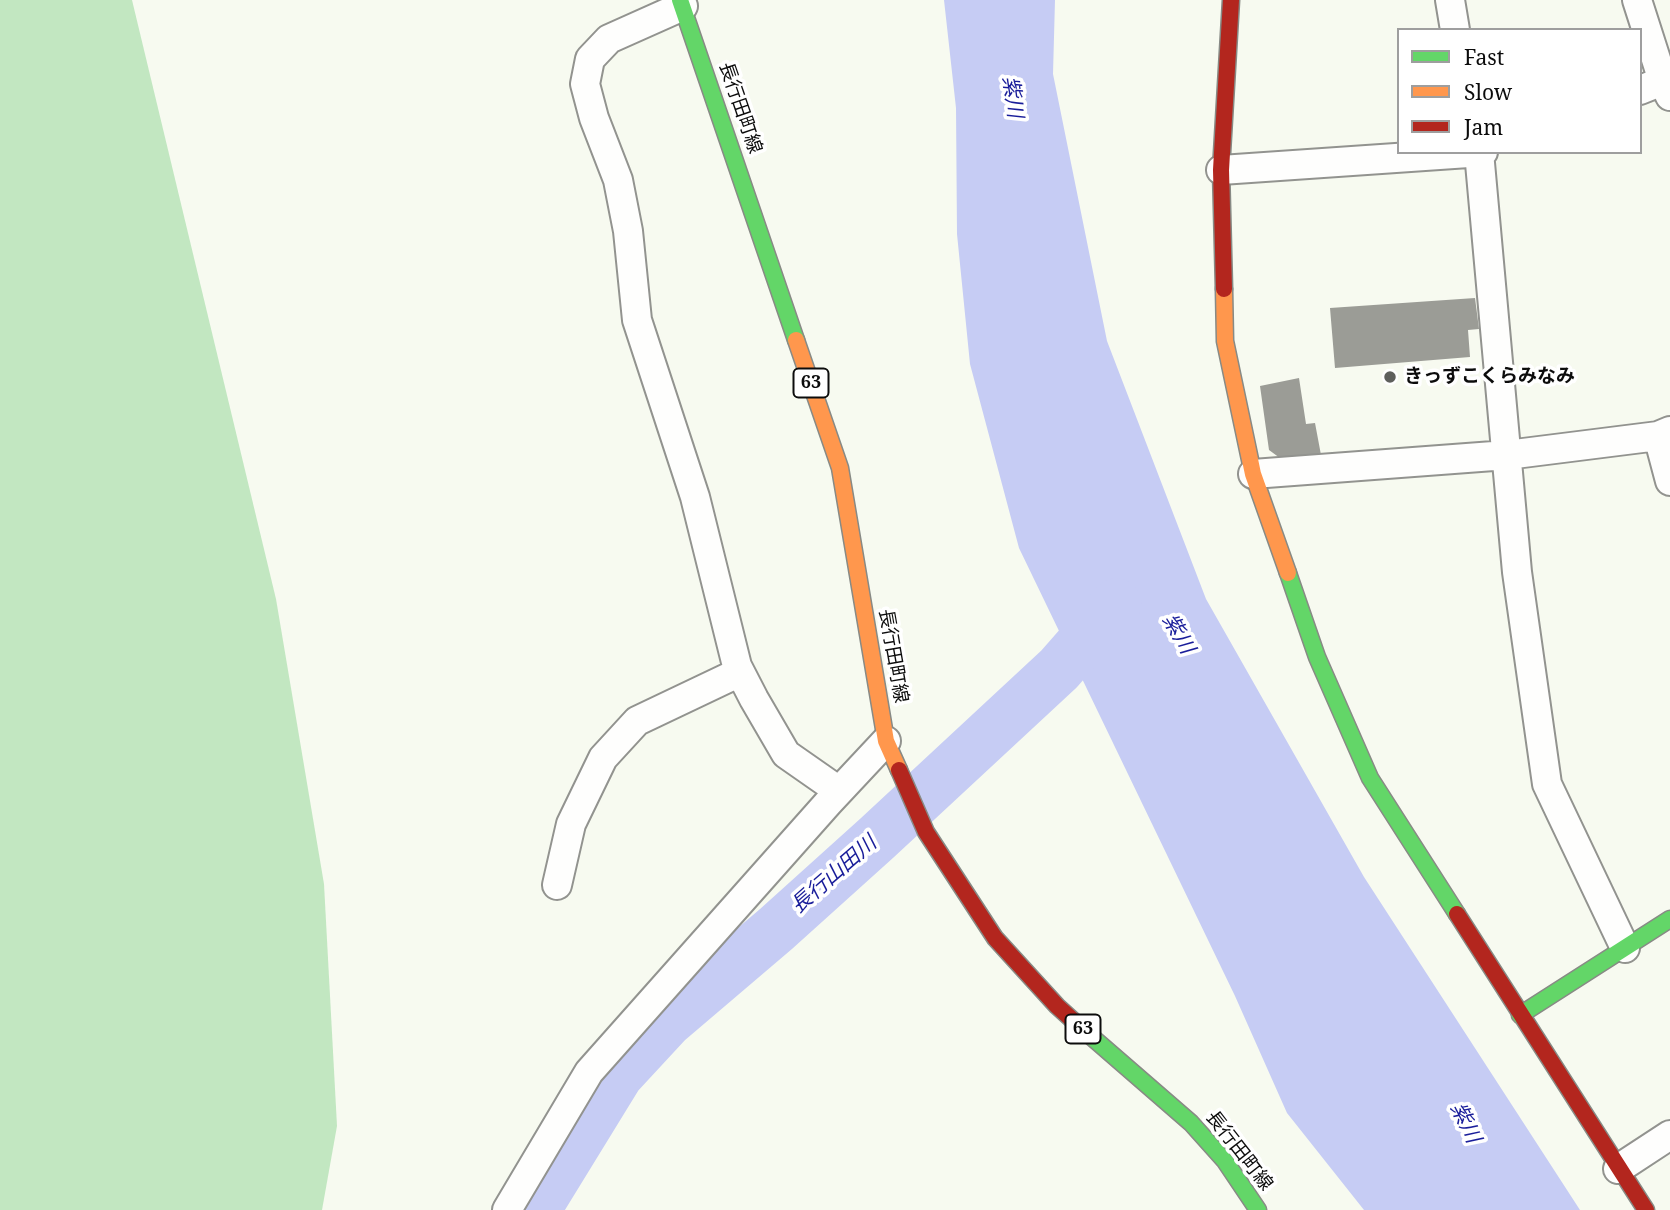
<!DOCTYPE html>
<meta charset="utf-8">
<style>
body{margin:0}
#map{position:relative;width:1670px;height:1210px;overflow:hidden;background:#f7faf0;font-family:"Noto Serif",serif}
canvas{display:block}
.legend{position:absolute;left:1397px;top:28px;width:245px;height:126px;box-sizing:border-box;background:#fff;border:2px solid #9e9e9e;margin:0;padding:9px 12px;list-style:none;font-size:21px;color:#0c0c0c}
.legend li{display:flex;align-items:center;gap:14px;height:35px}
.legend b{width:35px;border:2px solid #9e9e9e}
</style>
<div id="map">
<canvas width="1670" height="1210"></canvas>
<ul class="legend">
<li><b style="height:9px;background:#63d668"></b>Fast</li>
<li><b style="height:9px;background:#ff974d"></b>Slow</li>
<li><b style="height:9px;background:#b3261e"></b>Jam</li>
</ul>
</div>
<script>
const g = document.querySelector('canvas').getContext('2d');
g.lineJoin = 'round';
function fill(path, color) { g.fillStyle = color; g.fill(path, 'evenodd'); }
const poly = rows => new Path2D(rows.map(r => 'M' + r).join(''));
function strokePath(path, color, width, dash) { g.strokeStyle = color; g.lineWidth = width; g.lineCap = dash ? 'butt' : 'round'; g.setLineDash(dash || []); g.stroke(path); }
function label(font, color, halo, rows, align = 'center') {
  g.font = font + ' "Noto Serif","Noto Sans JP",serif'; g.lineWidth = 7; g.setLineDash([]); g.textBaseline = 'middle'; g.strokeStyle = halo; g.fillStyle = color; for (const [text, x, y, turn = 0] of rows) {
    g.save(); g.translate(x, y); g.rotate((+turn || 0) * Math.PI / 180); g.textAlign = isNaN(turn) ? turn : align; if (halo) g.strokeText(text, 0, 0); g.fillText(text, 0, 0); g.restore();
  }
}
const forest = poly([
 [0,0,132,0,276,599,324,884,337,1126,322,1210,0,1210]
]);
const water = poly([
 [944,0,1055,0,1053,74,1107,341,1206,599,1364,877,1580,1210,1364,1210,1287,1113,1235,996,1019,548,970,364,957,234,956,108]
]);
const river = poly([
 [535,1210,618,1075,668,1021,776,929,877,838,1059,669,1116,604]
]);
const building = poly([
 [1475,298,1479,329,1468,330,1470,357,1335,368,1330,308],
 [1299,378,1306,424,1315,423,1321,455,1284,461,1269,450,1260,386]
]);
const street = poly([
 [1450,0,1455,30],
 [1637,0,1663,81,1670,96],
 [683,6,609,39,590,59,585,84,594,118,618,180,628,231,637,320,695,497,737,666,754,699,786,754,839,791],
 [1640,90,1670,78],
 [1479,152,1517,572,1547,784,1625,948],
 [1221,170,1483,152],
 [1658,436,1670,481],
 [1253,474,1507,455,1658,436,1670,431],
 [557,885,571,824,603,758,637,721,740,672],
 [1618,1169,1670,1135],
 [507,1210,589,1072,828,803,886,741]
]);
const fast = poly([
 [680,0,796,340],
 [1288,573,1317,657,1370,778,1457,914],
 [1520,1015,1670,919],
 [1078,1025,1191,1123,1225,1161,1258,1210]
]);
const slow = poly([
 [1224,289,1225,341,1253,474,1288,573],
 [796,340,840,468,886,741,899,770]
]);
const jam = poly([
 [1224,289,1221,170,1231,0],
 [899,770,926,832,995,938,1057,1006,1078,1025],
 [1457,914,1646,1210]
]);
const markers = [
 [1390,377,7,"#5e5f5c"]
];
const shields = [
 [811,383,35],
 [1083,1029,35]
];
const shieldNames = [
 ["63",811,383],
 ["63",1083,1029]
];
const streetNames = [
 ["長行田町線",740,108,71],
 ["長行田町線",893,656,80],
 ["長行田町線",1239,1151,52]
];
const poiNames = [
 ["きっずこくらみなみ",1404,377]
];
const waterNames = [
 ["紫川",1012,97,82],
 ["紫川",1178,634,60],
 ["長行山田川",834,875,-41],
 ["紫川",1465,1123,64]
];
fill(forest, '#c2e7c1');
fill(water, '#c6ccf4');
strokePath(river, '#c6ccf4', 51);
fill(building, '#9b9c96');
strokePath(street, '#92938f', 32);
strokePath(fast, '#888a85', 19);
strokePath(slow, '#888a85', 19);
strokePath(jam, '#888a85', 19);
strokePath(street, '#fefefd', 28);
strokePath(fast, '#63d668', 16);
strokePath(slow, '#ff974d', 16);
strokePath(jam, '#b3261e', 16);
for (const [x, y, r, color] of markers) { const dot = new Path2D(); dot.arc(x, y, r, 0, 2 * Math.PI); g.fillStyle = color; g.fill(dot); strokePath(dot, '#fff', 2.5); }
for (const [x, y, w] of shields) { const box = new Path2D(); box.roundRect(x - w / 2, y - 14.5, w, 29, 5); g.fillStyle = '#fff'; g.fill(box); strokePath(box, '#0c0c0c', 2); }
label('bold 18px', '#0c0c0c', null, shieldNames);
label('19px', '#0c0c0c', '#fff', streetNames);
label('bold 19px', '#0c0c0c', '#fff', poiNames, 'left');
label('italic 21px', '#191d9a', '#fff', waterNames);
</script>
